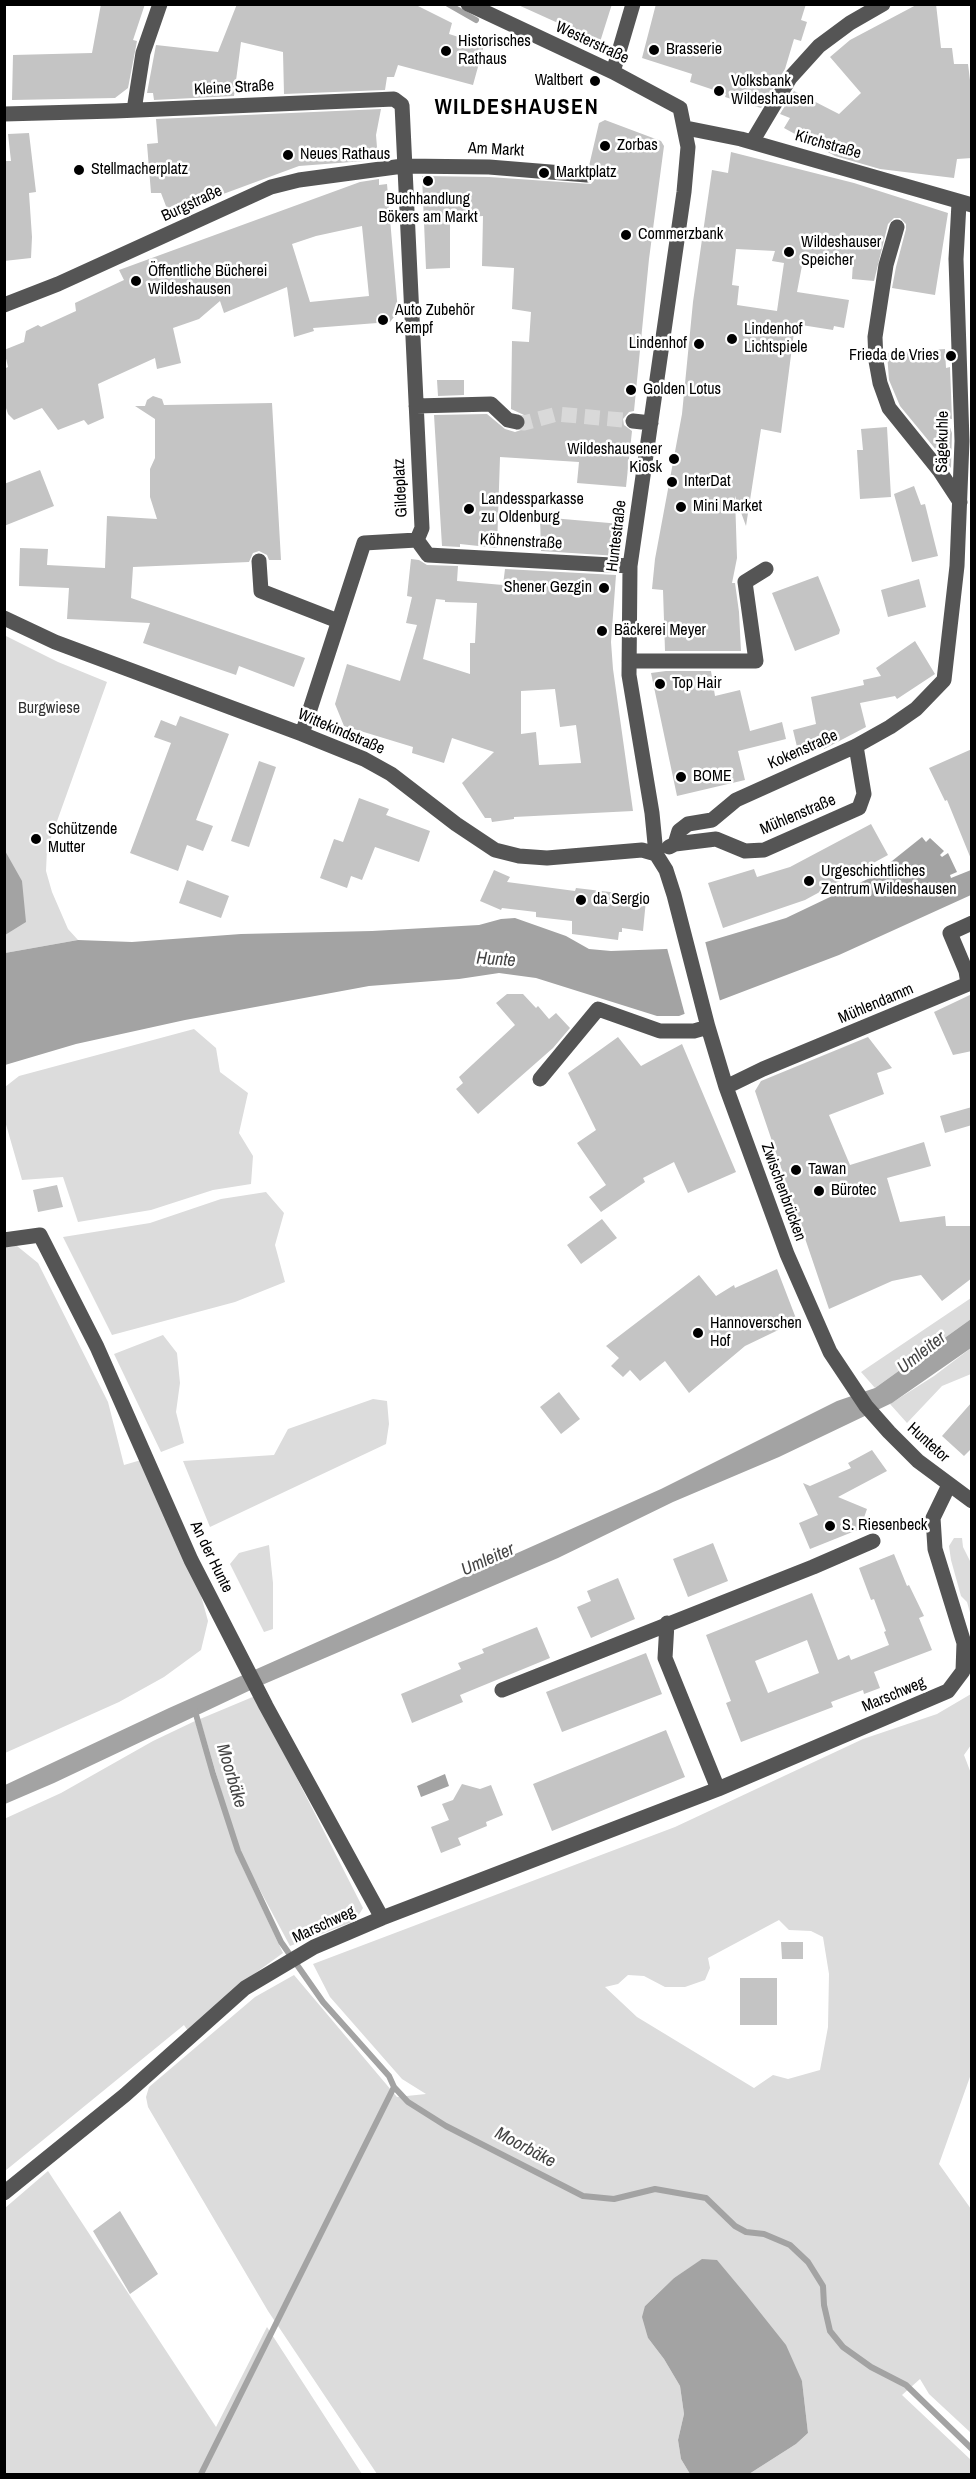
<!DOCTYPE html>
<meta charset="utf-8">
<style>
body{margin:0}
#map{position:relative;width:976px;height:2479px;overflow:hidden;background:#fff;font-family:"Archivo Narrow",sans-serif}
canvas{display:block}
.frame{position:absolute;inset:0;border:6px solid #000;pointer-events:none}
</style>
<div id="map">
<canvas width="976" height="2479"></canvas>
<div class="frame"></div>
</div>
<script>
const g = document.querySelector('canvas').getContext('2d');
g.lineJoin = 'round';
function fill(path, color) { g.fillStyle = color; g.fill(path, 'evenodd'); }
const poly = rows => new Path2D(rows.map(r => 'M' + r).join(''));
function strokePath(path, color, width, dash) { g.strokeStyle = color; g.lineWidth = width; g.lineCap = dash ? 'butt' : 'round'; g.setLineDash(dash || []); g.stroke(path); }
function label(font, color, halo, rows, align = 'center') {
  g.font = font + ' "Archivo Narrow",sans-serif'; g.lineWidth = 5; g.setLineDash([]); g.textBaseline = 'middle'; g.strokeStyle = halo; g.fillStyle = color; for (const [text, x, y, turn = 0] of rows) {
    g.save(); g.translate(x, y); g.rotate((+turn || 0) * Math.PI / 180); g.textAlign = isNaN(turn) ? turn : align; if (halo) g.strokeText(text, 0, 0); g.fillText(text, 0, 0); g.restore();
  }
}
const green = poly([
 [4,635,58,662,107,682,47,849,46,871,52,892,68,929,78,940,5,953],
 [194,1029,216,1048,220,1072,248,1093,239,1133,253,1156,251,1184,213,1190,151,1210,78,1222,63,1177,22,1180,5,1121,5,1087,19,1076],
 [266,1192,284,1213,275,1245,285,1282,235,1302,112,1335,63,1237,150,1223,221,1199],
 [17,1246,38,1263,108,1402,124,1465,141,1460,200,1592,208,1621,201,1650,164,1677,119,1702,5,1753,4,1247],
 [971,1298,971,1319,875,1388,861,1372],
 [163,1335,177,1353,180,1383,176,1412,184,1443,161,1452,114,1354],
 [971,1348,971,1374,942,1386,907,1423,890,1404,934,1376],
 [373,1399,387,1401,389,1424,386,1444,210,1527,183,1461,274,1455,288,1429],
 [954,1538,962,1538,963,1547,971,1563,971,1616,967,1602,961,1596,951,1560,949,1546],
 [269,1545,273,1583,273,1629,264,1632,230,1564,239,1553],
 [971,1694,971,1745,964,1755,972,1776,971,2074,939,2164,971,2209,971,2433,929,2394,920,2379,902,2395,971,2460,971,2474,749,2474,796,2444,808,2433,802,2381,703,2259,674,2278,645,2306,648,2338,664,2359,680,2386,684,2414,678,2440,681,2459,690,2474,377,2474,268,2311,148,2107,146,2097,149,2087,255,1997,294,1975,397,2097,426,2094,402,2079,330,1997,313,1964,675,1827,863,1739,937,1714],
 [779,1920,789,1930,811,1931,823,1937,829,1974,828,2027,820,2070,788,2079,773,2075,754,2088,637,2017,605,1987,618,1984,628,1975,644,1976,665,1987,685,1987,705,1980,710,1968,708,1958],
 [255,1696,363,1908,355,1921,290,1946,239,1851,200,1719],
 [195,1721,236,1853,283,1953,243,1982,188,2031,184,2025,5,2171,4,1819,61,1793,153,1741],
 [48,2171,216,2427,267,2327,362,2474,5,2474,5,2208]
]);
const water = poly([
 [922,837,926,842,930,838,944,851,940,855,942,857,948,853,957,872,950,875,951,878,971,870,971,895,839,955,679,1016,657,1016,536,978,499,973,459,979,369,986,185,1020,76,1044,5,1065,5,953,78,940,132,942,241,934,372,931,479,925,501,919,515,918,566,936,589,949,611,951,666,949,706,942,786,918,872,877],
 [4,849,22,881,26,922,5,935],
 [971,1319,971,1348,892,1403,779,1457,673,1502,558,1558,255,1688,54,1783,5,1804,5,1785,169,1708,661,1489,837,1401,875,1388],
 [445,1774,449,1786,421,1797,417,1786],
 [702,2259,717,2260,747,2296,786,2345,802,2381,808,2433,796,2444,749,2474,690,2474,681,2459,678,2440,684,2414,680,2386,664,2359,648,2338,642,2317,645,2306,674,2278]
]);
const pier = poly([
 [705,941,720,1001,685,1015,667,948]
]);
const stream = poly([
 [448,4,476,20],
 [195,1711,213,1774,238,1851,281,1942,323,2002,389,2076,394,2087,408,2102,446,2126,583,2196,614,2199,655,2189,706,2198,735,2226,746,2232,764,2234,790,2245,808,2262,823,2286,824,2305,830,2331,843,2347,871,2367,906,2385,972,2449],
 [201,2474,394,2087]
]);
const building = poly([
 [101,4,145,4,133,40,137,41,128,88,115,98,12,100,13,55,92,53],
 [237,4,414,4,452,23,449,34,484,45,473,85,398,65,394,77,387,77,385,90,284,94,283,52,241,42,234,96,154,100,153,93,147,93,156,45,218,52],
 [516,4,612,4,600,42],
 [656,4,806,4,801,20,807,22,801,41,794,39,785,69,761,108,725,97,726,94,690,82,692,74,642,58],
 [918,4,936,4,941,48,952,48,954,64,968,64,972,96,972,158,957,159,954,178,880,169,835,156,784,128,790,118,780,114,794,91,839,114,861,93,830,57,850,40],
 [381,109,376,135,378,160,299,166,169,214,161,193,151,193,147,144,158,143,156,119],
 [605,120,661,141,664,146,649,259,634,411,629,412,623,419,624,425,632,431,626,487,577,483,579,462,500,457,497,548,460,544,460,547,442,546,434,415,487,414,505,429,515,432,524,429,527,424,524,415,511,409,512,341,529,342,531,312,512,309,514,268,482,266,483,216,450,218,450,268,426,269,422,176,489,177,591,184,597,176,596,170,589,166,599,123],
 [29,133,36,192,29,193,32,237,31,258,4,261,4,161,11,161,8,134],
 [731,152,854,183,948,213,935,295,892,288,896,267,906,229,906,224,900,218,894,218,888,224,874,281,852,279,853,262,821,255,818,258,804,255,797,292,849,300,844,328,834,326,833,330,795,324,781,433,761,429,746,526,735,496,737,558,732,583,735,583,739,612,741,651,665,651,663,590,652,589,655,559,682,414,693,302,712,170,728,173],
 [736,249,775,251,772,261,784,263,777,311,737,305,739,286,732,285],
 [379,179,379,185,387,184,398,312,390,322,313,328,314,331,294,337,287,287,224,313,220,301,199,319,173,328,181,363,157,369,155,358,98,384,104,418,88,425,84,420,58,430,42,408,14,420,8,414,4,402,4,369,8,367,4,350,24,342,26,331,38,325,41,327,76,311,75,303,124,280,119,270,360,182],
 [362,226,369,296,310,302,292,244,316,236],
 [945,349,946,368,950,367,952,419,947,419,952,433,951,468,900,406,889,380,887,353],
 [437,380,464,380,464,395,438,396],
 [153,396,162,399,164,405,272,403,281,560,269,560,267,555,259,551,253,553,249,562,133,567,131,598,305,658,294,687,239,666,236,675,143,643,150,623,67,619,69,588,19,586,20,548,48,549,47,565,105,568,107,516,157,519,150,497,150,469,155,458,155,419,135,406,145,406,147,400],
 [887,427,891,497,860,499,857,450,863,450,861,429],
 [40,470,54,506,4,526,4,484],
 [914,486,921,505,925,504,938,556,912,562,894,494],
 [540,517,621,524,618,556,541,551],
 [411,559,419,560,427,565,458,566,457,581,503,585,505,569,616,575,611,642,613,669,633,811,514,817,514,819,492,822,491,818,485,818,462,783,494,752,452,738,444,763,412,753,413,747,344,726,335,704,347,664,400,681,417,625,406,623,412,597,407,596],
 [436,599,445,600,445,602,477,603,475,643,470,643,470,674,423,659],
 [555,689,560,727,576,725,581,763,539,765,536,732,521,734,521,691],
 [818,576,840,630,839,634,795,651,772,593],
 [919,579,926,607,888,617,881,590],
 [915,641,935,674,897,699,895,696,860,703,866,727,824,749,823,745,798,751,793,730,816,724,811,697,864,685,863,680,881,676,876,668],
 [666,671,711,671,715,696,740,690,750,731,782,722,786,739,738,751,745,780,677,796,651,673],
 [180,716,229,734,196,820,213,826,203,851,187,845,178,871,130,853,171,743,154,737,161,720,176,726],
 [972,749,972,859,971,859,947,800,945,801,929,768],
 [259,761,276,767,249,847,231,841],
 [359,798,389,809,386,815,430,831,419,862,375,847,362,880,351,876,347,888,320,878,334,839,343,842],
 [871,824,888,855,805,900,723,928,708,883,754,869,757,877,790,867],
 [494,870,510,877,507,882,575,891,576,888,627,894,627,897,646,900,643,931,622,928,622,932,619,932,618,940,572,934,572,921,536,917,536,912,502,908,501,910,480,901],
 [187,880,229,896,221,918,179,903],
 [507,994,523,994,536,1008,538,1006,549,1019,556,1013,570,1028,553,1048,478,1114,456,1089,463,1083,459,1077,515,1025,496,1003],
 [972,994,972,1051,953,1055,934,1012],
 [618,1037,641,1066,682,1044,736,1172,688,1193,674,1162,643,1178,645,1182,601,1212,589,1197,606,1185,577,1143,596,1130,568,1073],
 [868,1037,892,1068,877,1073,884,1094,829,1115,850,1165,924,1142,931,1166,887,1178,900,1222,945,1216,946,1226,972,1226,972,1278,942,1301,921,1275,892,1281,829,1309,755,1091,761,1081],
 [972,1107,972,1125,945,1133,940,1116],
 [57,1185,63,1207,38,1212,33,1190],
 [602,1219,617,1238,581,1264,567,1245],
 [777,1269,797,1321,745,1346,689,1393,665,1361,640,1381,630,1370,623,1377,611,1366,619,1358,606,1346,699,1275,716,1296,734,1285,735,1288],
 [559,1392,580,1419,561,1434,540,1407],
 [972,1402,972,1448,964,1456,942,1436],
 [872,1450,887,1471,838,1497,867,1509,860,1529,810,1549,799,1523,818,1515,803,1483,810,1486,851,1468,848,1463],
 [713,1543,728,1581,688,1597,673,1559],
 [894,1554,907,1586,909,1585,924,1616,919,1618,932,1650,874,1672,880,1688,864,1694,863,1690,831,1702,833,1707,741,1742,726,1703,731,1701,706,1635,812,1593,838,1660,849,1655,851,1660,889,1645,884,1632,886,1631,874,1599,871,1600,859,1568],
 [807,1640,819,1673,768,1693,755,1661],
 [618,1578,635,1619,591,1638,577,1607,591,1601,587,1591],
 [537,1627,550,1658,460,1695,463,1702,412,1723,401,1694,461,1669,458,1663,484,1653,482,1649],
 [646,1653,662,1694,562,1732,546,1692],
 [666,1730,685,1777,552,1831,533,1784],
 [462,1784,480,1789,491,1785,503,1815,486,1822,487,1826,458,1838,461,1845,441,1853,431,1827,449,1820,442,1804,453,1800],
 [781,1942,803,1942,803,1959,782,1959],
 [740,1978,777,1978,777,2025,740,2025],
 [120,2211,158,2274,130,2294,93,2231]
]);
const minorTunnel = poly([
 [517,422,524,423,557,414,633,421]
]);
const minor = poly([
 [468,4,613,72,680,108,688,147,684,192,630,566,629,675,652,813,656,854,666,870,674,895,708,1027,726,1087,787,1254,830,1352,866,1406,889,1432,918,1461,972,1501],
 [613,72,633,4],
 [134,110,143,53,160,4],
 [4,114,115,111,394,99,402,105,422,528,417,540],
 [686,128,741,139,972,205],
 [752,142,790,78,819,46,850,23,883,4],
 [897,227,886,265,875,337,876,361,880,383,889,408,939,470,960,502],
 [4,305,58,284,271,187,299,180,403,166,489,167,587,175],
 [416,406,491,404,508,420,517,422],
 [633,421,651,423],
 [417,540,428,555,630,566],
 [259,561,261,591,338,621],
 [4,618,55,642,302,734,364,759,391,774,456,824,495,850,519,856,547,858,642,850,656,854],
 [629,661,756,661,745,582,766,569],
 [302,734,364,543,417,540],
 [675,844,679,831,688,824,712,820,736,800,856,746,890,727,916,709,944,680,957,566,962,441,956,259,959,203],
 [669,847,675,844,716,839,745,851,764,850,859,808,864,794,856,746],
 [540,1079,598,1009,660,1031,694,1031,708,1027],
 [726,1087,763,1069,968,984,966,971,950,933,972,923],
 [4,1240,40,1235,97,1347,191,1560,266,1706,382,1918],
 [667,1623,665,1658,718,1789],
 [502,1690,813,1567,873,1541],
 [4,2193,125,2095,245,1988,314,1947,382,1918,718,1789,948,1691,963,1671,964,1643,935,1549,933,1518,949,1485]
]);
const markers = [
 [654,50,6,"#000"],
 [446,51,6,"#000"],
 [595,81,6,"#000"],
 [719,91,6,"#000"],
 [605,146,6,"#000"],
 [288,155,6,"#000"],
 [79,170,6,"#000"],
 [544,173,6,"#000"],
 [428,181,6,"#000"],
 [626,235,6,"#000"],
 [789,252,6,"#000"],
 [136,281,6,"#000"],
 [383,320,6,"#000"],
 [732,339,6,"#000"],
 [699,344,6,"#000"],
 [951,356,6,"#000"],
 [631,390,6,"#000"],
 [674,459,6,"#000"],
 [672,482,6,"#000"],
 [681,507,6,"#000"],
 [469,509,6,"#000"],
 [604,588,6,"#000"],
 [602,631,6,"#000"],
 [660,684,6,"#000"],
 [681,777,6,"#000"],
 [36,839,6,"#000"],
 [809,881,6,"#000"],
 [581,900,6,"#000"],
 [796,1170,6,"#000"],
 [819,1191,6,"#000"],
 [698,1333,6,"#000"],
 [830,1526,6,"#000"]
];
const poiNames = [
 ["Historisches",458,42],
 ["Rathaus",458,60],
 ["Brasserie",666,50],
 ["Waltbert",583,81,"right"],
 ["Volksbank",731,82],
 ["Wildeshausen",731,100],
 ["Zorbas",617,146],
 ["Neues Rathaus",300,155],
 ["Stellmacherplatz",91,170],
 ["Marktplatz",556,173],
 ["Buchhandlung",428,200,"center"],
 ["Bökers am Markt",428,218,"center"],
 ["Commerzbank",638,235],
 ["Wildeshauser",801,243],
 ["Speicher",801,261],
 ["Öffentliche Bücherei",148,272],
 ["Wildeshausen",148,290],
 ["Auto Zubehör",395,311],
 ["Kempf",395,329],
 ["Lindenhof",744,330],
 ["Lichtspiele",744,348],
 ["Lindenhof",687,344,"right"],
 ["Frieda de Vries",939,356,"right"],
 ["Golden Lotus",643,390],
 ["Wildeshausener",662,450,"right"],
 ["Kiosk",662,468,"right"],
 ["InterDat",684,482],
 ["Landessparkasse",481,500],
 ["zu Oldenburg",481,518],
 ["Mini Market",693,507],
 ["Shener Gezgin",592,588,"right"],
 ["Bäckerei Meyer",614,631],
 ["Top Hair",672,684],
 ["BOME",693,777],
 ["Schützende",48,830],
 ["Mutter",48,848],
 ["Urgeschichtliches",821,872],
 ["Zentrum Wildeshausen",821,890],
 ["da Sergio",593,900],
 ["Tawan",808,1170],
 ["Bürotec",831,1191],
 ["Hannoverschen",710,1324],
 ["Hof",710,1342],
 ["S. Riesenbeck",842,1526]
];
const streetNames = [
 ["Westerstraße",592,43,25],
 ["Kleine Straße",234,88,-3],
 ["Kirchstraße",828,145,16],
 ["Am Markt",496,150,3],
 ["Burgstraße",192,204,-25],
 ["Sägekuhle",943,442,-89],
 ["Gildeplatz",401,488,-93],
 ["Huntestraße",617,536,-83],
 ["Köhnenstraße",521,542,3],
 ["Wittekindstraße",341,732,23],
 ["Kokenstraße",803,750,-24],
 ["Mühlenstraße",798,815,-23],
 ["Mühlendamm",876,1004,-23],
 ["Zwischenbrücken",783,1192,70],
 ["Huntetor",928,1443,42],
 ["An der Hunte",211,1557,64],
 ["Marschweg",894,1695,-23],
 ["Marschweg",324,1925,-25]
];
const parkNames = [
 ["Burgwiese",49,709]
];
const waterNames = [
 ["Hunte",496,960,4],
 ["Umleiter",922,1353,-38],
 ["Umleiter",488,1560,-24],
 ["Moorbäke",231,1776,73],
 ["Moorbäke",525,2148,28]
];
const districtNames = [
 ["WILDESHAUSEN",517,108]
];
fill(green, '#dcdcdc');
fill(water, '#a3a3a3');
fill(pier, '#fff');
strokePath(stream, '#a3a3a3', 6);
fill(building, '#c4c4c4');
strokePath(minorTunnel, '#d9d9d9', 15, [15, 8]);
strokePath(minor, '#555', 15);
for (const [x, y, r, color] of markers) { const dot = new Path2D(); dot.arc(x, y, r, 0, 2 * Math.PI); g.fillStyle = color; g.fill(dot); strokePath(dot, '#fff', 2); }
label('16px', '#000', '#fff', poiNames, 'left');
label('16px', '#000', '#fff', streetNames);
label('16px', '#333', '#fff', parkNames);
label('italic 18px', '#444', '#fff', waterNames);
g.letterSpacing = '1.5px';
label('bold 22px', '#000', '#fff', districtNames);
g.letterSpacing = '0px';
</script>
